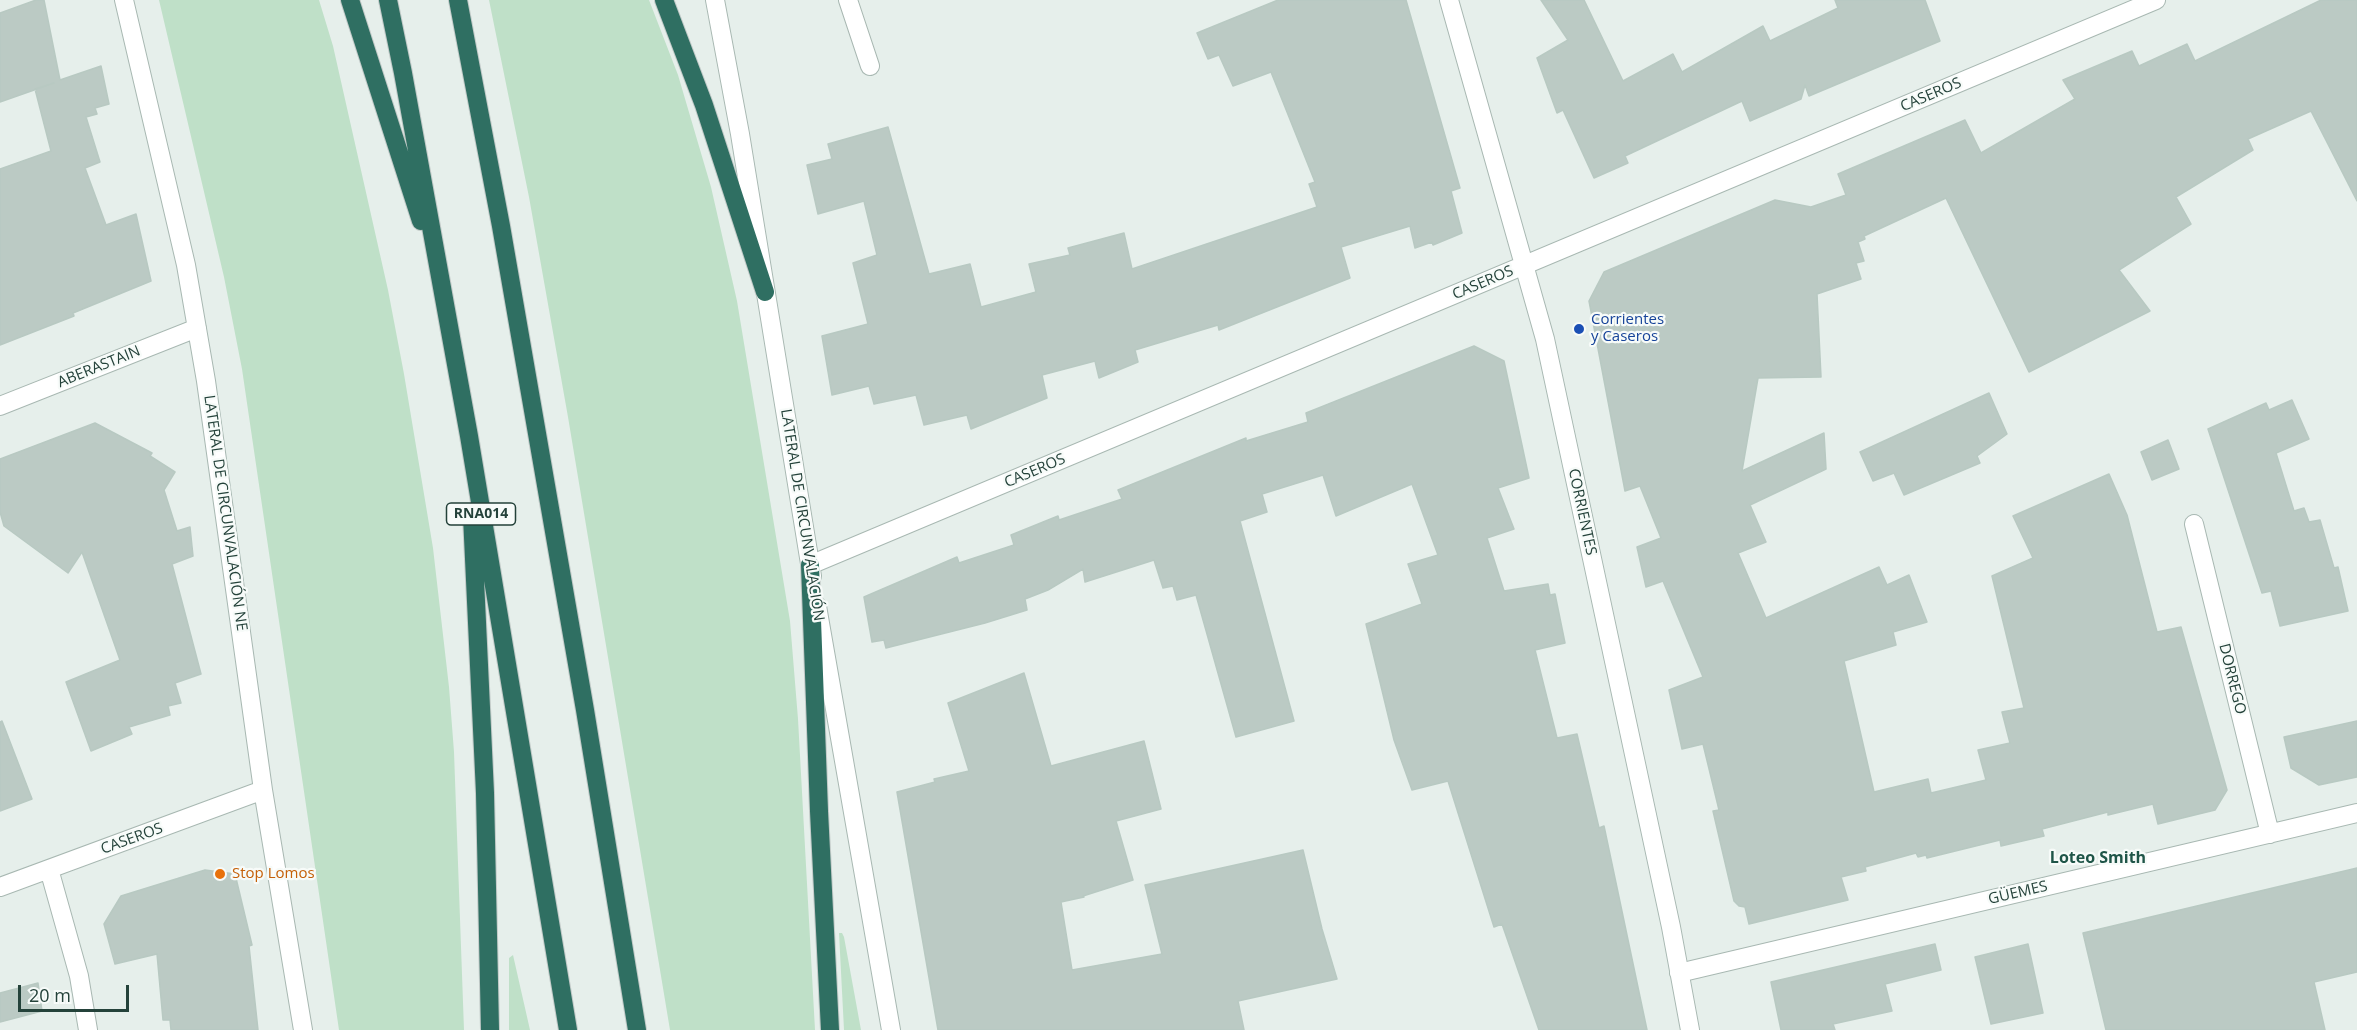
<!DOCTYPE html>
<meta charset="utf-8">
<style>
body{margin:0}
#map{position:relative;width:2357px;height:1030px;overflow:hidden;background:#e6efeb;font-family:"Open Sans",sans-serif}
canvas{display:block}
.scale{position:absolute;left:18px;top:985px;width:111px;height:27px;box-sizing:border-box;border:3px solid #24423a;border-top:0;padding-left:8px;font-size:18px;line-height:21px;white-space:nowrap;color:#24423a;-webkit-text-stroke:4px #f7fbf9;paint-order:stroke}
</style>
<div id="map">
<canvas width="2357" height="1030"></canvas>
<div class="scale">20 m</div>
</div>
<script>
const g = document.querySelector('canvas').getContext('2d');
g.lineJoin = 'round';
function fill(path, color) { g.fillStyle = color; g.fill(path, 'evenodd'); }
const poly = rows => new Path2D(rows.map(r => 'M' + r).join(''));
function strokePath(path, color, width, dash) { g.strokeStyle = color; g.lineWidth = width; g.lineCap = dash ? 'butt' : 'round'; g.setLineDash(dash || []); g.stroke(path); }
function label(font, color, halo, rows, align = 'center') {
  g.font = font + ' "Open Sans",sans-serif'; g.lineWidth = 4.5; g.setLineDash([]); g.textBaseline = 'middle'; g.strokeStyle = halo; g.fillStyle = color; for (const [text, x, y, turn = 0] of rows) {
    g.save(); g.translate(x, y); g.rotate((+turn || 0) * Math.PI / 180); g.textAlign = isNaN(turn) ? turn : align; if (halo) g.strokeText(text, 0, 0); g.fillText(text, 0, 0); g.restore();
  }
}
const green = poly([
 [159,0,319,0,333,46,388,290,404,374,433,548,449,687,454,752,464,1030,339,1030,242,369,224,277],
 [489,0,649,0,678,75,711,187,737,301,790,621,798,719,815,1030,670,1030,568,417,529,197],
 [839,933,842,933,844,937,861,1030,844,1030],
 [513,955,530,1030,509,1030,509,958]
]);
const building = poly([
 [36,0,44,0,60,80,101,66,109,104,95,108,97,114,86,117,100,162,85,168,106,225,136,214,151,281,73,313,74,316,0,345,0,169,51,151,35,89,54,83,0,102,0,13,36,0],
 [1278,0,1406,0,1460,188,1451,191,1462,233,1433,245,1432,242,1415,248,1410,226,1341,247,1350,278,1219,330,1218,325,1135,350,1138,362,1099,378,1095,361,1042,375,1047,398,971,429,967,415,924,425,916,395,874,404,869,386,832,395,822,336,868,324,853,263,877,255,864,201,818,214,807,165,832,159,828,144,888,127,929,274,970,264,981,307,1036,292,1029,264,1070,255,1068,248,1124,233,1132,269,1317,207,1309,184,1315,182,1271,72,1233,86,1219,55,1208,59,1197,33,1278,0],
 [1541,0,1584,0,1623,81,1673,54,1682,72,1763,26,1770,41,1838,8,1835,0,1925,0,1940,41,1809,96,1805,85,1801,99,1750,121,1742,101,1625,156,1628,163,1594,178,1563,110,1557,113,1537,58,1568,40,1541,0],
 [2321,0,2357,0,2357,201,2311,111,2248,139,2253,150,2176,197,2191,224,2119,270,2150,311,2029,372,1946,198,1864,236,1865,239,1858,242,1864,261,1856,263,1861,279,1817,294,1821,377,1758,378,1742,471,1824,433,1826,469,1750,505,1766,542,1738,553,1766,618,1879,567,1887,585,1909,575,1927,622,1893,632,1896,645,1844,661,1874,792,1928,779,1931,793,1986,780,1978,750,2010,743,2002,712,2024,708,1992,576,2033,558,2013,516,2109,474,2127,515,2157,632,2181,627,2227,790,2215,810,2158,824,2153,804,2108,815,2108,812,2042,829,2044,836,2001,846,2000,840,1927,858,1926,855,1918,857,1916,853,1865,867,1866,871,1841,877,1848,900,1749,924,1745,907,1739,906,1734,901,1713,811,1719,810,1703,744,1682,749,1669,690,1703,677,1663,581,1646,587,1637,547,1661,538,1640,486,1625,491,1589,301,1604,272,1775,200,1811,207,1846,195,1838,174,1965,120,1981,153,2075,99,2063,80,2132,51,2139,66,2187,44,2195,61,2321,0],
 [1474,346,1504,361,1529,478,1498,488,1514,529,1487,538,1504,591,1548,584,1550,595,1555,594,1565,643,1535,650,1557,738,1577,734,1599,828,1604,826,1647,1030,1539,1030,1502,924,1494,927,1448,781,1412,790,1394,740,1366,624,1422,604,1408,564,1438,555,1412,484,1336,516,1323,475,1262,494,1267,512,1240,521,1294,721,1236,737,1196,595,1177,600,1173,586,1163,588,1154,560,1085,582,1083,569,1048,590,1025,599,1027,610,985,623,886,648,884,640,872,642,864,597,957,557,959,563,1014,545,1011,535,1058,516,1059,520,1122,499,1118,490,1246,438,1246,441,1308,422,1306,413,1474,346],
 [1989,393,2007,434,1977,456,1980,463,1904,495,1894,473,1873,481,1860,452,1989,393],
 [2292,400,2309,439,2276,453,2294,511,2304,508,2309,522,2320,520,2334,568,2338,567,2348,611,2280,626,2271,591,2262,593,2208,429,2266,403,2269,410,2292,400],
 [95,423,152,453,150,456,175,472,164,490,177,531,190,527,193,556,172,564,201,674,175,683,181,703,168,706,170,715,129,727,132,734,91,751,66,682,120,660,82,552,68,573,4,526,0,512,0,459,95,423],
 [2168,440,2179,469,2152,480,2141,452,2168,440],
 [1024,673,1051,766,1144,741,1161,809,1116,821,1133,880,1083,896,1084,897,1061,902,1072,970,1162,954,1145,885,1303,850,1322,929,1337,979,1238,1001,1244,1030,938,1030,897,792,935,782,934,779,969,771,948,703,1024,673],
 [2,721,32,799,0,811,0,722,2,721],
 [2357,721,2357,777,2319,785,2291,768,2284,737,2357,721],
 [2357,868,2357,972,2314,982,2325,1030,2106,1030,2083,933,2357,868],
 [205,870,235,874,252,945,249,946,258,1030,171,1030,170,1020,163,1020,157,954,115,964,104,924,121,896,205,870],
 [1935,944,1941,970,1885,984,1892,1011,1833,1024,1835,1030,1781,1030,1771,982,1935,944],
 [2028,944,2043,1013,1991,1024,1975,957,2028,944],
 [38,983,42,1011,0,1022,0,993,38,983]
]);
const minor = poly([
 [124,0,186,265,206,381,263,790,303,1030],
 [715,0,740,134,812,576],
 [848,0,870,66],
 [1449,0,1545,339,1671,927,1690,1030],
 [0,406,197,328],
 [2194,524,2270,834],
 [810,565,2156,0],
 [817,606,891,1030],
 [49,869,79,976,88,1030],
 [0,887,263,790],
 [1679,973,2357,813]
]);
const highway = poly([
 [350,0,421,221],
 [388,0,403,73,469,436,568,1030],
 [458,0,501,226,585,710,637,1030],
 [664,0,704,105,765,292],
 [472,516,485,793,490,1030],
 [810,565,819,811,830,1030]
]);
const markers = [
 [1579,329,6,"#1a4fb4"],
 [220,874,6,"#e8710a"]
];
const shields = [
 [481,514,69]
];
const shieldNames = [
 ["RNA014",481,514]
];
const streetNames = [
 ["CASEROS",1931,95,-23],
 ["CASEROS",1483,283,-23],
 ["ABERASTAIN",99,367,-22],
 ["CASEROS",1035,471,-23],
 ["CORRIENTES",1582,512,78],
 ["LATERAL DE CIRCUNVALACIÓN NE",225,513,82],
 ["LATERAL DE CIRCUNVALACIÓN",802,515,81],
 ["DORREGO",2232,679,76],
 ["CASEROS",132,839,-20],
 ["GÜEMES",2018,893,-13]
];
const transitNames = [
 ["Corrientes",1591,320],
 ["y Caseros",1591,337]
];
const foodNames = [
 ["Stop Lomos",232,874]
];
const neighbourhoodNames = [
 ["Loteo Smith",2098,858]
];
fill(green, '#bfe0c8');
fill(building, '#bbcac4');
strokePath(building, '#b8c9c2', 1.5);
strokePath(minor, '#a8b8b2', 20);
strokePath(highway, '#c2cac8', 20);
strokePath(minor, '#fff', 18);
strokePath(highway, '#2f6f62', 18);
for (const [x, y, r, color] of markers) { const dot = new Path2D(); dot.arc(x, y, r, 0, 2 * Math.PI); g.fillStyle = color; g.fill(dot); strokePath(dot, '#f7fbf9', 2); }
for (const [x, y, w] of shields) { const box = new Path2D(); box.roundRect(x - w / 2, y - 11, w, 22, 4.5); g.fillStyle = '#f7fbf9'; g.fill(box); strokePath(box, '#24423a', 1.5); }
label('bold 14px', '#24423a', null, shieldNames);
label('15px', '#24423a', '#f7fbf9', streetNames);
label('15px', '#164399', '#f7fbf9', transitNames, 'left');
label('15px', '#c56008', '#f7fbf9', foodNames, 'left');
label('bold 16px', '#1f5548', '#f7fbf9', neighbourhoodNames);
</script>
